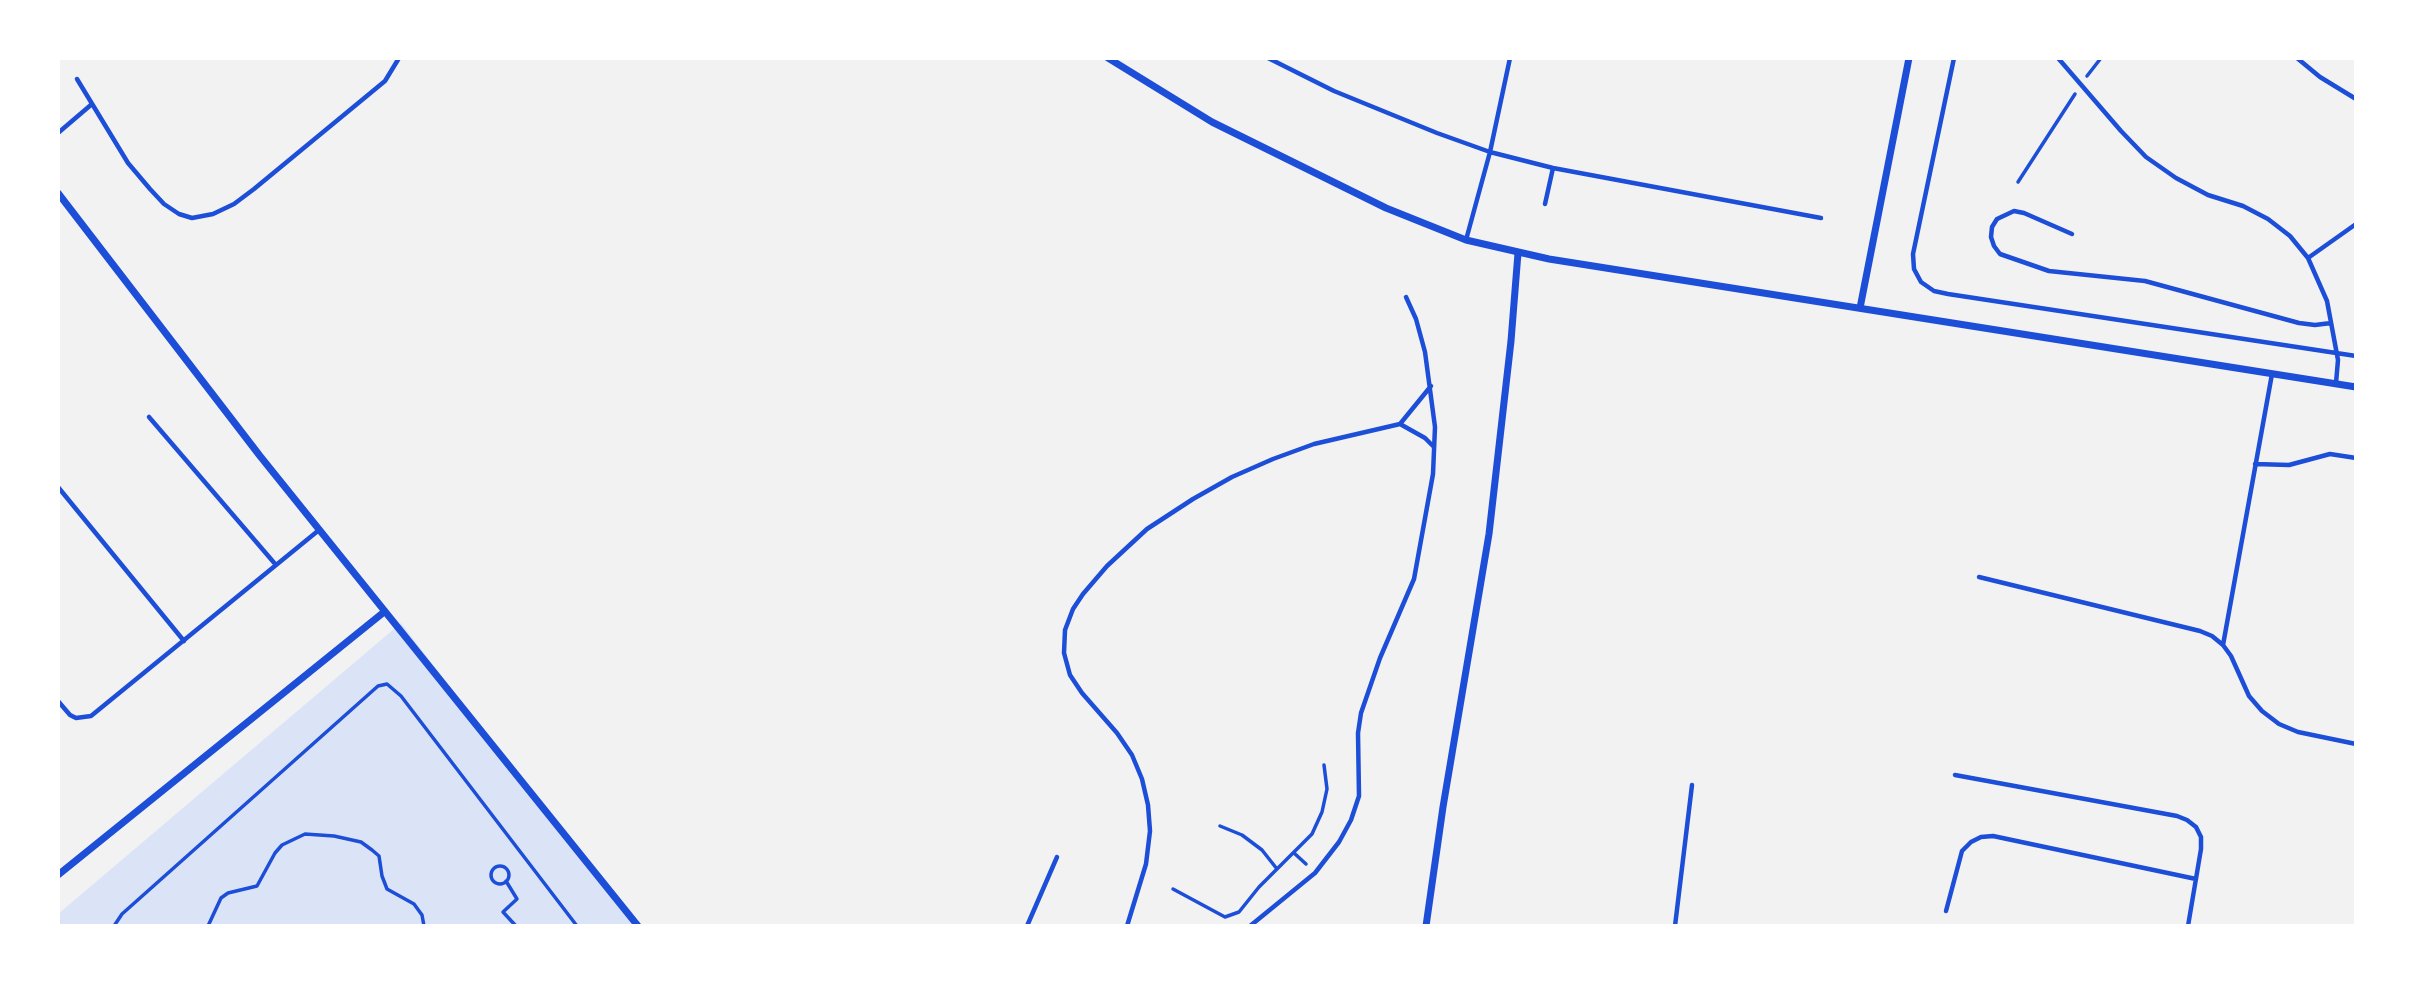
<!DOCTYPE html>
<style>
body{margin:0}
#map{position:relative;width:2414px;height:984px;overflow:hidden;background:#f2f2f2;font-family:"Roboto Condensed",sans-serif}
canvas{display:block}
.frame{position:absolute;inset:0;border:60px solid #fff;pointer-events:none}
</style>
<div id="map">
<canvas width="2414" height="984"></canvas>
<div class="frame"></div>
</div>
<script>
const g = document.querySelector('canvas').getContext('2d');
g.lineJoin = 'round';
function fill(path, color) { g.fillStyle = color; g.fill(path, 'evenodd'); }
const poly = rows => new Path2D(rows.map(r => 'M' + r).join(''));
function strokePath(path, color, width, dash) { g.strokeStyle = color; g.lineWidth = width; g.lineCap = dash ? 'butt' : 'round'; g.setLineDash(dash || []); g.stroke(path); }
const green = poly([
 [401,623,633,926,58,926,58,914]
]);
const path = poly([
 [2087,76,2101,58],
 [2018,182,2075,94],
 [1220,826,1242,835,1262,850,1277,869],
 [1294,853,1306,864],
 '491 875a9 9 0 1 1 18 0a9 9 0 1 1-18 0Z',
 [506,881,517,899,503,912,516,926],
 [1173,889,1225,917,1239,912,1259,887,1312,834,1322,812,1327,789,1324,765],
 [114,926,122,914,378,686,387,684,401,696,577,926],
 [208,926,221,898,228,893,257,886,275,853,282,845,305,834,334,836,361,842,372,850,379,856,382,876,387,889,414,904,422,915,424,926]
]);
const service = poly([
 [1268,58,1334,91,1437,133,1490,152,1553,168,1821,218],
 [1954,58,1913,254,1914,269,1921,282,1934,291,1948,294,2356,356],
 [2058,58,2121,131,2146,157,2176,178,2208,195,2243,206,2268,219,2290,236,2308,258,2327,301,2338,360,2336,383],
 [2297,58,2320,77,2356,99],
 [77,79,128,163,150,189,164,204,179,214,192,218,213,214,234,204,254,189,385,81,399,58],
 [58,133,92,104],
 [1545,204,1553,168],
 [2072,234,2024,213,2014,211,1997,219,1992,227,1991,237,1994,246,2000,254,2049,271,2145,281,2299,323,2315,325,2331,323],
 [1466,240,1490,152,1510,58],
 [2308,258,2356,224],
 [149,417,276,565],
 [1400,424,1425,438,1434,447],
 [2255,464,2289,465,2330,454,2356,458],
 [58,487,184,641],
 [1979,577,2200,631,2212,636,2223,645,2231,656,2249,696,2262,711,2279,724,2298,732,2356,744],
 [2223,645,2272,374],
 [58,701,70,715,76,718,91,716,319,530],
 [1955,775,2177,816,2187,820,2196,827,2201,837,2201,849,2188,926],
 [1946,911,1962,851,1971,842,1981,837,1993,836,2196,879],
 [1027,926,1057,857],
 [1127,926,1146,864,1150,831,1148,805,1142,779,1132,755,1117,733,1082,693,1070,675,1064,653,1065,630,1073,609,1083,594,1107,566,1147,529,1193,499,1232,477,1273,459,1314,444,1400,424,1431,386],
 [1250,926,1315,873,1339,842,1351,820,1359,796,1358,733,1361,713,1380,658,1414,579,1433,474,1435,427,1425,352,1416,319,1406,297],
 [1675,926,1692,785]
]);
const minor = poly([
 [1108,58,1212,122,1386,208,1466,240,1549,259,2356,387],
 [58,193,260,456,638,926],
 [1860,308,1909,58],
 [58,875,384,612],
 [1426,926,1443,807,1489,534,1511,341,1518,253]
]);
fill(green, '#dbe4f7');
strokePath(path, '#1d4ed8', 3.5);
strokePath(service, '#1d4ed8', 4.5);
strokePath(minor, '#1d4ed8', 7);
</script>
